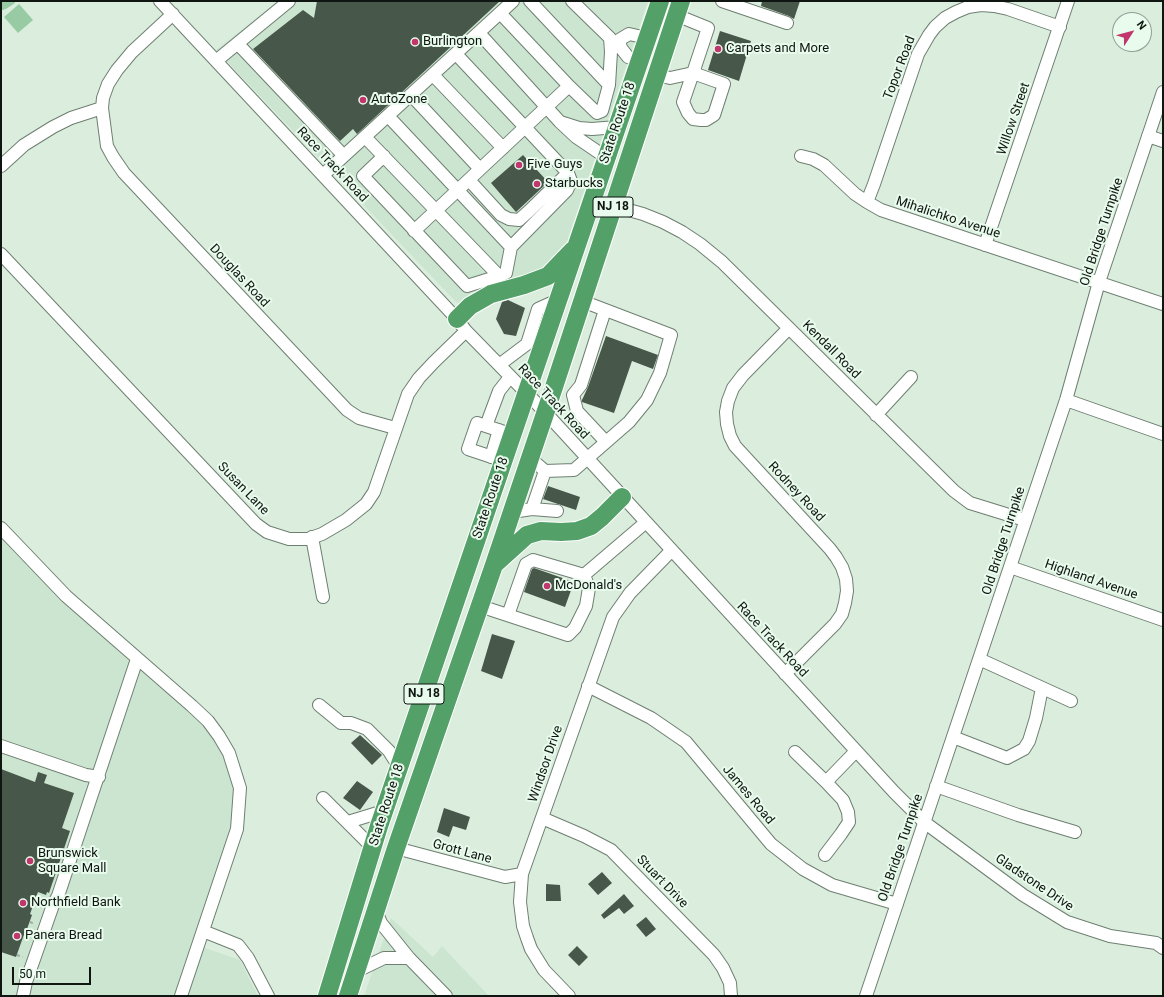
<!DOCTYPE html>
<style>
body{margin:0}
#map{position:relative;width:1164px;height:997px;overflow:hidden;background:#dbeede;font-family:Roboto,sans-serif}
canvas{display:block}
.frame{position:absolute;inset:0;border:2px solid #0f1510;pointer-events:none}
.north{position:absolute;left:1112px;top:12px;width:40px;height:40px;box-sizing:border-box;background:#e8fbec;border:1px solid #919f94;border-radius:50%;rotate:54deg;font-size:11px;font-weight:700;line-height:16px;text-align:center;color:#0f1510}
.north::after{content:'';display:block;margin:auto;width:14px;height:18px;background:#c1366c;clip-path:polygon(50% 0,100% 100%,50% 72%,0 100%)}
.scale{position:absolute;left:12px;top:967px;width:79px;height:18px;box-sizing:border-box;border:2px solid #0f1510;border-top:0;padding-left:5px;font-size:12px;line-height:14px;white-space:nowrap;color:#0f1510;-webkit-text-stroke:3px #e8fbec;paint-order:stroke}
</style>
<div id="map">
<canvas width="1164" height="997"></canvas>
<div class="frame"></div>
<div class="north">N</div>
<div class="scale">50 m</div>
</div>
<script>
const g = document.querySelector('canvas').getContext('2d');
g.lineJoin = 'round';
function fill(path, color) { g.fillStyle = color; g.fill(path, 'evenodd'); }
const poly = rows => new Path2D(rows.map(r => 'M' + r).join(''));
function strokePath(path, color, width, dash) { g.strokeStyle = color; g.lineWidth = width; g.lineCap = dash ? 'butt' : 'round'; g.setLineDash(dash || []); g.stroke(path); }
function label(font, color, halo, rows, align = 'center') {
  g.font = font + ' Roboto,sans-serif'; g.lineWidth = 4; g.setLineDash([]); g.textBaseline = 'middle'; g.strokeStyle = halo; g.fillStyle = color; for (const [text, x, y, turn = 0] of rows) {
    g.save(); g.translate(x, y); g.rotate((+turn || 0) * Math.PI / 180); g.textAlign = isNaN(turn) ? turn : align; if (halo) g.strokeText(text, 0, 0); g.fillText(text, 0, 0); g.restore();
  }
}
const built = poly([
 [278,1,648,1,565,247,554,264,466,304,456,302,216,50],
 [1,528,192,706,235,770,238,822,199,946,240,960,258,996,1,996],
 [391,918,433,957,442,946,489,996,364,996]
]);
const green = poly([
 [1,1,15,1,15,3,6,9,3,10,1,10],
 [19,4,33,20,18,33,4,17]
]);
const building = poly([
 [317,1,500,1,357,134,353,129,340,141,253,49,303,10,314,18],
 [762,1,800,1,794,19,789,16,761,6],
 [720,31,751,41,739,81,708,70],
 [523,155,548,182,516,212,491,183],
 [508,300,525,308,516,336,504,334,496,319,502,302],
 [606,336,658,355,653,369,632,361,614,413,582,402,582,400,588,387],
 [548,486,580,497,576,510,543,499],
 [534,568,574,582,565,607,524,592,532,569],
 [492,634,515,641,502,679,481,671],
 [360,735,382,755,372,765,351,743],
 [1,769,35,782,38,772,47,775,44,783,74,793,62,828,70,831,49,893,47,892,46,895,38,892,30,914,32,915,27,929,26,929,16,957,1,952],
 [357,781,373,792,360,810,343,798],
 [444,808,470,817,466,830,453,826,449,837,437,832],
 [602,872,612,883,598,895,588,884],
 [546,884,560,885,561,901,546,901],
 [624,894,634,906,624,914,619,908,604,919,601,915],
 [646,917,656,929,646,937,636,925],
 [577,946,588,957,579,966,568,955]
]);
const path = poly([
 [34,905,41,907],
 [30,922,35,924],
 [17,955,23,957]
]);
const minor = poly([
 [160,1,457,319,466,331,545,412,894,792,924,822,1023,895,1067,922,1110,936,1156,943,1163,948],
 [530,1,609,85],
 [722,1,787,23],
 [173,14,132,52,117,70,108,84,103,98,102,108,107,146,113,157,124,173,347,410,359,418,395,428],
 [479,33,560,122],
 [238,44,344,156],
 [456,54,568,173,571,181,567,190,511,247,506,273,499,276],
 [216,61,289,1],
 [639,61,628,57,621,48,619,40,629,34,647,38],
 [433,75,503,148],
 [657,75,670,78,693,73,683,102,688,113,693,119,701,120,706,120,714,115,724,84,693,73,708,28,676,15],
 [569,86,597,113,602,111,609,85,611,52,610,38,572,1],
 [411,95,480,169],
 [388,116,511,247],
 [1148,136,1163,141],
 [365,137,499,276,467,286,363,176,384,156],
 [801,156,813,159,824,165,855,194,867,202,881,210,1163,304],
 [607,158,576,137,560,122,579,128,592,129,617,127],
 [1,166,24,145,53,127,71,118,102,108],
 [323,175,513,1],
 [469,180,501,215,509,219,519,220,529,211,568,173],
 [867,202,874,184,918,54,929,35,935,27,945,18,956,12,968,7,981,5,994,6,1008,9,1060,27],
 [614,206,643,214,663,222,682,232,700,244,722,262,954,491,970,503,1025,520],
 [414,231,569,86,500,13],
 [985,245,1068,1],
 [1,254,256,524,267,532,289,539,308,539,322,534,346,520,366,504,374,492,408,394,419,378,434,362,466,331],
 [605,310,581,385,573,395,577,411,606,442],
 [499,365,527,344,538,309,558,300],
 [510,377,499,391,486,426,513,435],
 [1066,400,1163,434],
 [876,415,911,377],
 [486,426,477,423,468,449,504,461],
 [491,457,499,430],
 [545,471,574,470,629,422,647,400,660,373,671,335,582,301],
 [532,509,557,511],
 [512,512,532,509,545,471,530,458],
 [1,528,66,596,192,706,208,721,219,736,229,753,240,788,237,829,181,996],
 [312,537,323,597],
 [1010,567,1163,620],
 [480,606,568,635,575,628,586,606,589,588,584,575,645,523],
 [508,615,526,564,533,560,584,575],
 [979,659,1071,701],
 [785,674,835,624,842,614,845,603,847,591,846,579,842,567,836,557,830,549,735,446,730,436,727,424,726,412,728,401,733,388,743,375,789,328],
 [588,686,651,718,686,742,771,844,803,869,832,885,897,904],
 [319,705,341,723,351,723,367,729,389,751,399,767],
 [953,737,1007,758,1024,749,1029,741,1036,718,1042,688],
 [1,746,86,775,99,777],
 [795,752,826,782,856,751],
 [936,786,1018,815,1075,832],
 [323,798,372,847],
 [542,818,584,836,611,850,714,955,723,968,730,983,731,996],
 [348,822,384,811],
 [396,848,505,877,522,874],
 [825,855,841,834,849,822,848,812,843,800,826,782],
 [376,911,381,923,409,958,446,996],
 [203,931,238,945,248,958,268,996],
 [357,971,384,958,409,958],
 [23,996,26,982,53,905,58,896,137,659],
 [569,996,544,970,531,949,527,938,523,926,520,902,522,874,613,617,630,593,671,551],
 [866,996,1066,400,1099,282,1163,92]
]);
const highway = poly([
 [457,319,470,306,491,294,524,285,548,276,573,250],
 [496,563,527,535,541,531,561,532,577,531,591,526,602,517,622,497],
 [327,996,379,826,660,1],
 [348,996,396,848,494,565,554,387,681,1]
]);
const markers = [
 [415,42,4,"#c1366c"],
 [718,49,4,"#c1366c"],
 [363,100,4,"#c1366c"],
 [519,165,4,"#c1366c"],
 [537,184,4,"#c1366c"],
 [547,586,4,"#c1366c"],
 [30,861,4,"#c1366c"],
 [23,903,4,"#c1366c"],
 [17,936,4,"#c1366c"]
];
const shields = [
 [613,207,40],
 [424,694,40]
];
const shieldNames = [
 ["NJ 18",613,207],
 ["NJ 18",424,694]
];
const poiNames = [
 ["Burlington",423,42],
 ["Carpets and More",726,49],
 ["AutoZone",371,100],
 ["Five Guys",527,165],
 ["Starbucks",545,184],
 ["McDonald's",555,586],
 ["Brunswick",38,854],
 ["Square Mall",38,869],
 ["Northfield Bank",31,903],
 ["Panera Bread",25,936]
];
const streetNames = [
 ["Topor Road",900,68,-69],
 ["Willow Street",1014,119,-71],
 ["State Route 18",618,123,-71],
 ["Race Track Road",332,165,47],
 ["Mihalichko Avenue",948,218,18],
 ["Old Bridge Turnpike",1102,232,-72],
 ["Douglas Road",239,276,47],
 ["Kendall Road",831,350,45],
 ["Race Track Road",553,402,47],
 ["Susan Lane",243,489,46],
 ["Rodney Road",796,492,47],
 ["State Route 18",491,498,-71],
 ["Old Bridge Turnpike",1004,541,-72],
 ["Highland Avenue",1091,580,19],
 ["Race Track Road",772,640,47],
 ["Windsor Drive",546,764,-71],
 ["James Road",748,795,50],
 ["State Route 18",387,805,-72],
 ["Old Bridge Turnpike",901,848,-71],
 ["Grott Lane",462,852,15],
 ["Stuart Drive",662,882,46],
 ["Gladstone Drive",1034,883,34]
];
fill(built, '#cbe5d0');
fill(green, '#98cba4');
fill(building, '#47574a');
strokePath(minor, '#6e7f71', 14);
strokePath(highway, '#fff', 20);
strokePath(path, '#9dac9f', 2, [3, 3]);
strokePath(minor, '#fff', 12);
strokePath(highway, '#54a069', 18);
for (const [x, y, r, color] of markers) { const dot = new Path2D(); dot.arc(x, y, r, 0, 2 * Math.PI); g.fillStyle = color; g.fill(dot); strokePath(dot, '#e8fbec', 1.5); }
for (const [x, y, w] of shields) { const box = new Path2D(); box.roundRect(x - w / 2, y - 10, w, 20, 3); g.fillStyle = '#e8fbec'; g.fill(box); strokePath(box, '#0f1510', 1); }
label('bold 12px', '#0f1510', null, shieldNames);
label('13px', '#0f1510', '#e8fbec', poiNames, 'left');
label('13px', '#0f1510', '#e8fbec', streetNames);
</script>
